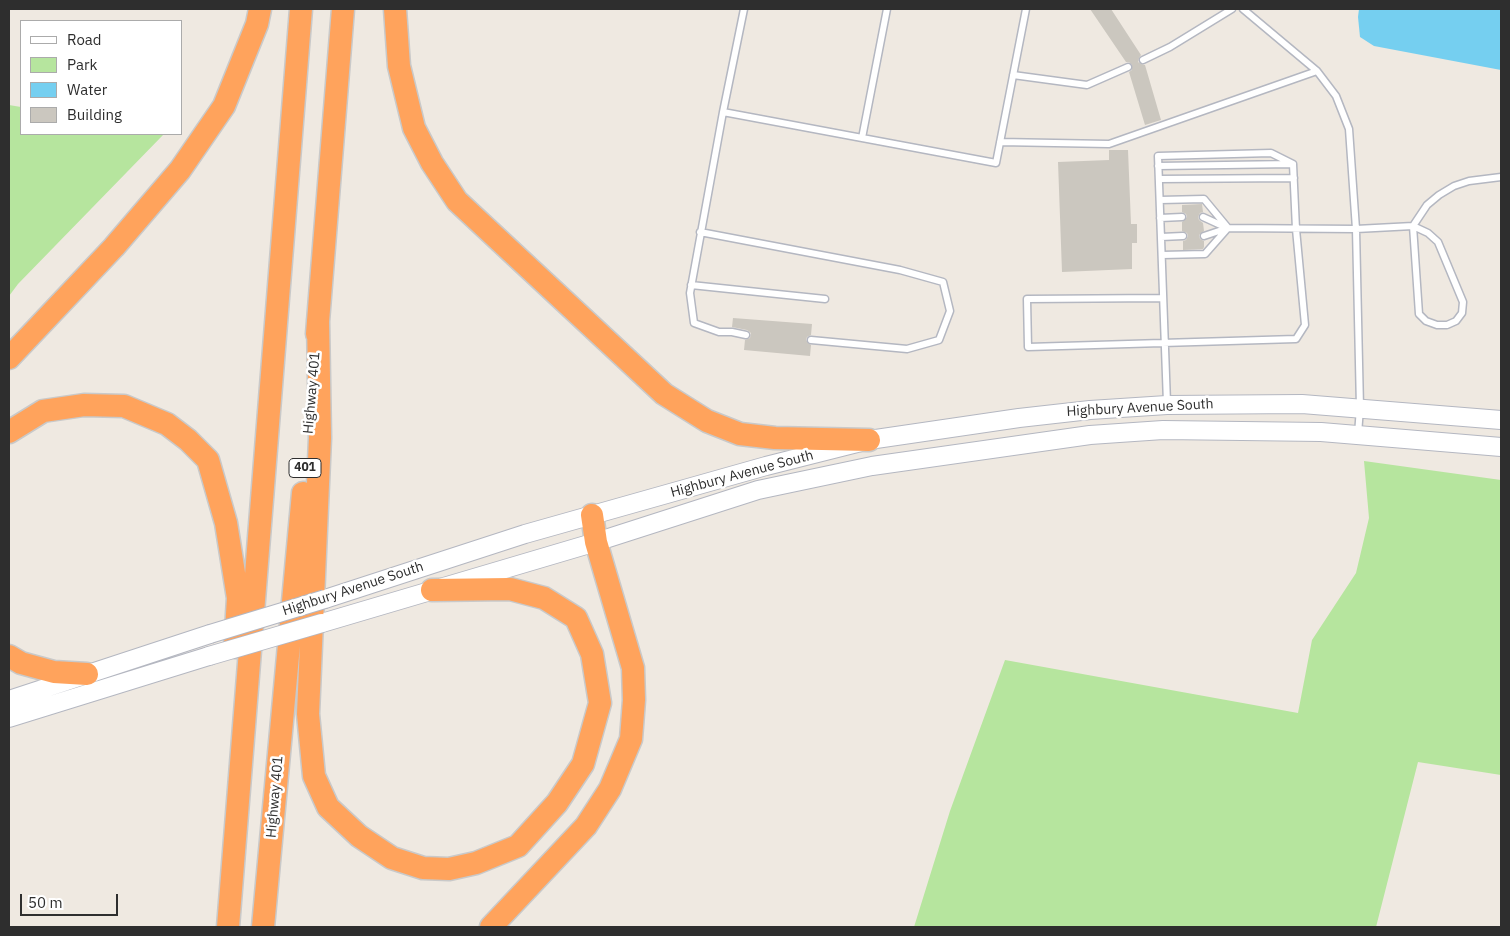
<!DOCTYPE html>
<style>
body{margin:0}
#map{position:relative;width:1510px;height:936px;overflow:hidden;background:#efe9e1;font-family:"IBM Plex Sans",sans-serif}
canvas{display:block}
.frame{position:absolute;inset:0;border:10px solid #2e2e2e;pointer-events:none}
.legend{position:absolute;left:20px;top:20px;width:162px;height:115px;box-sizing:border-box;background:#fff;border:1px solid #ababab;margin:0;padding:6px 9px;list-style:none;font-size:15px;color:#2e2e2e}
.legend li{display:flex;align-items:center;gap:10px;height:25px}
.legend b{width:25px;border:1px solid #ababab}
.scale{position:absolute;left:20px;top:894px;width:98px;height:22px;box-sizing:border-box;border:2px solid #2e2e2e;border-top:0;padding-left:6px;font-size:15px;line-height:18px;white-space:nowrap;color:#2e2e2e;-webkit-text-stroke:4px #fff;paint-order:stroke}
</style>
<div id="map">
<canvas width="1510" height="936"></canvas>
<div class="frame"></div>
<ul class="legend">
<li><b style="height:6px;background:#fff"></b>Road</li>
<li><b style="height:14px;background:#b6e59e"></b>Park</li>
<li><b style="height:14px;background:#75cff0"></b>Water</li>
<li><b style="height:14px;background:#cbc7bf"></b>Building</li>
</ul>
<div class="scale">50 m</div>
</div>
<script>
const g = document.querySelector('canvas').getContext('2d');
g.lineJoin = 'round';
function fill(path, color) { g.fillStyle = color; g.fill(path, 'evenodd'); }
const poly = rows => new Path2D(rows.map(r => 'M' + r).join(''));
function strokePath(path, color, width, dash) { g.strokeStyle = color; g.lineWidth = width; g.lineCap = dash ? 'butt' : 'round'; g.setLineDash(dash || []); g.stroke(path); }
function label(font, color, halo, rows, align = 'center') {
  g.font = font + ' "IBM Plex Sans",sans-serif'; g.lineWidth = 5; g.setLineDash([]); g.textBaseline = 'middle'; g.strokeStyle = halo; g.fillStyle = color; for (const [text, x, y, turn = 0] of rows) {
    g.save(); g.translate(x, y); g.rotate((+turn || 0) * Math.PI / 180); g.textAlign = isNaN(turn) ? turn : align; if (halo) g.strokeText(text, 0, 0); g.fillText(text, 0, 0); g.restore();
  }
}
const green = poly([
 [9,105,21,107,21,134,163,135,18,284,9,296],
 [1364,461,1501,480,1501,775,1418,762,1376,927,914,927,950,811,1005,660,1298,713,1312,640,1356,573,1369,518]
]);
const water = poly([
 [1359,9,1501,9,1501,70,1374,46,1360,37,1358,17]
]);
const building = poly([
 [1090,9,1111,9,1141,55,1139,58,1138,62,1141,64,1145,65,1161,120,1145,125,1129,72,1132,70,1132,65,1129,62,1126,62],
 [1109,150,1128,150,1131,224,1137,224,1137,243,1132,243,1132,269,1062,272,1058,162,1109,160],
 [1202,204,1203,212,1200,213,1198,217,1199,220,1203,223,1204,231,1199,235,1200,239,1204,241,1204,247,1203,249,1183,250,1183,241,1186,240,1188,236,1187,233,1182,231,1182,222,1187,217,1186,214,1182,212,1182,205],
 [733,318,812,324,811,335,807,337,806,340,811,345,810,356,744,350,745,340,750,338,751,333,747,330,732,327]
]);
const lane = poly([
 [1243,9,1317,71,1336,96,1349,129,1356,229,1360,408,1358,434],
 [1143,60,1170,47,1232,9],
 [1013,75,1087,85,1128,67],
 [723,112,744,9],
 [862,138,887,9],
 [1000,142,1109,144,1317,71],
 [1158,166,1292,164],
 [1159,179,1294,178],
 [1160,200,1204,199,1228,228],
 [1203,217,1227,228],
 [1160,218,1182,217],
 [1413,226,1428,233,1438,242,1463,302,1462,313,1456,321,1447,325,1437,325,1426,321,1419,314,1413,226],
 [700,232,900,270,943,282,950,311,939,340,907,349,811,340],
 [1204,236,1228,228,1356,229,1413,226,1427,205,1439,195,1454,186,1469,181,1501,177],
 [1161,237,1183,236],
 [1162,255,1205,254,1227,229],
 [691,285,825,299],
 [1163,298,1027,299,1028,347,1296,339,1305,325,1296,229,1293,164],
 [746,335,732,332,719,332,694,323,690,293,723,112,996,163,1026,9],
 [1167,403,1158,156,1271,153,1293,164]
]);
const secondary = poly([
 [325,599,525,534,766,466,869,440,1019,418,1090,410,1167,405,1302,404,1501,420],
 [322,623,596,542,758,490,872,466,1090,435,1163,430,1321,432,1501,447],
 [9,700,210,634],
 [9,718,209,656]
]);
const highway = poly([
 [395,9,399,66,414,128,432,163,457,201,664,394,707,421,740,434,775,438,869,440],
 [318,320,320,438,308,714,314,776,328,807,359,836,392,858,423,868,449,869,476,863,518,846,557,803,583,764,600,703,592,654,576,618,544,598,510,589,432,590],
 [317,334,343,9],
 [9,358,114,247,180,170,224,106,257,24,260,9],
 [9,432,43,411,84,405,124,406,167,424,188,440,208,460,226,523,238,598,235,647],
 [9,656,21,663,54,672,87,674],
 [228,927,301,9],
 [263,927,303,493],
 [491,927,586,826,610,789,631,739,634,700,633,668,596,542,592,515]
]);
const secondaryBridge = poly([
 [210,634,325,599],
 [209,656,322,623]
]);
const shields = [
 [305,468,32]
];
const shieldNames = [
 ["401",305,468]
];
const streetNames = [
 ["Highway 401",312,393,-85],
 ["Highbury Avenue South",1140,408,-3],
 ["Highbury Avenue South",742,474,-15],
 ["Highbury Avenue South",353,589,-18],
 ["Highway 401",275,797,-85]
];
fill(green, '#b6e59e');
fill(water, '#75cff0');
fill(building, '#cbc7bf');
strokePath(lane, '#b4b7c1', 9);
strokePath(secondary, '#b4b7c1', 20);
strokePath(highway, '#c9c9c9', 25);
strokePath(lane, '#fff', 6);
strokePath(secondary, '#fff', 18);
strokePath(highway, '#ffa35c', 22);
strokePath(secondaryBridge, '#b4b7c1', 20, []);
strokePath(secondaryBridge, '#fff', 18);
for (const [x, y, w] of shields) { const box = new Path2D(); box.roundRect(x - w / 2, y - 9.5, w, 19, 4); g.fillStyle = '#fff'; g.fill(box); strokePath(box, '#2e2e2e', 1); }
label('bold 12px', '#2e2e2e', null, shieldNames);
label('14px', '#2e2e2e', '#fff', streetNames);
</script>
